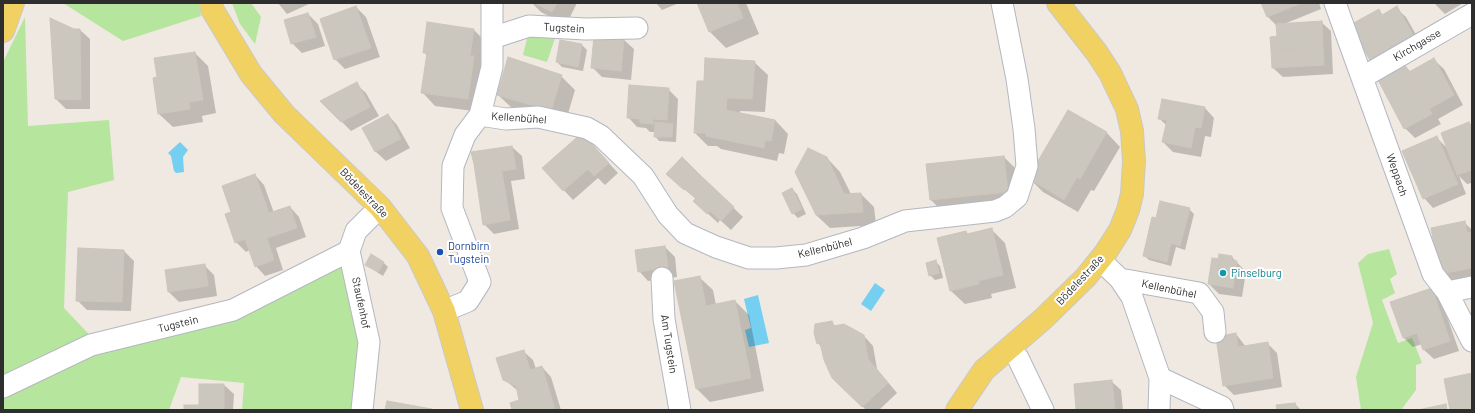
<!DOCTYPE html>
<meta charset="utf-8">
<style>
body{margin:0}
#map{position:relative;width:1475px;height:413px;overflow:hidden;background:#efe9e1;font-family:Barlow,sans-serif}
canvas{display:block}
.frame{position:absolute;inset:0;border:4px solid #2e2e2e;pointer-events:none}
</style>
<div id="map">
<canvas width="1475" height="413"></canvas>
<div class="frame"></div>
</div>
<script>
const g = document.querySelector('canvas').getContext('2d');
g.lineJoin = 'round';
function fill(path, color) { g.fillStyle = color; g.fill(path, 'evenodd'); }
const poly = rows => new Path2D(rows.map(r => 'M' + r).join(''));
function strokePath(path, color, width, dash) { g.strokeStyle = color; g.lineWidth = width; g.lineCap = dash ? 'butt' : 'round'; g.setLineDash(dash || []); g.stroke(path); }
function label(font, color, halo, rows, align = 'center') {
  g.font = font + ' Barlow,sans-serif'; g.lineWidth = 4; g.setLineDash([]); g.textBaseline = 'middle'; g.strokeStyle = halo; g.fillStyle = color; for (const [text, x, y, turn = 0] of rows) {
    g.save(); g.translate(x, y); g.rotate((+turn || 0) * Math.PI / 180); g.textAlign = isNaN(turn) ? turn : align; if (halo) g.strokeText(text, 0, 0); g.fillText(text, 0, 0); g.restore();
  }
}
const green = poly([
 [63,3,199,3,201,16,123,41],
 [232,3,251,3,261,17,255,44,240,24],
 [25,17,28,126,109,120,114,180,68,192,64,308,103,349,345,263,359,319,359,364,352,410,242,410,244,383,181,377,169,410,3,410,3,62],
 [528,35,556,35,547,62,523,55],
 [1389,249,1397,274,1390,279,1395,293,1382,300,1398,343,1412,338,1422,363,1416,365,1416,390,1401,410,1361,410,1356,377,1373,323,1358,263,1368,254]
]);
const water = poly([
 [180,142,188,150,183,157,184,172,176,173,174,171,171,156,168,153],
 [875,283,885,290,871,311,861,304],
 [758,295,769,343,749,347,745,330,751,328,744,299]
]);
const shadow = poly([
 [278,3,311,3,287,14],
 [532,3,577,3,566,25,541,12],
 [656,3,679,3,662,10],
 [698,3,746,3,759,34,726,48,710,32],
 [1262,3,1319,3,1321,9,1284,24,1321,22,1331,31,1333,74,1283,77,1273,68,1278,37,1277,26,1268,17],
 [1434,3,1463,3,1445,14],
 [356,7,366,17,380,57,345,69,335,59],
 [1396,8,1406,17,1423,47,1381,71,1378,11,1383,15],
 [308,14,318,24,325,46,302,53,292,43],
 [73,30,80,30,90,39,90,109,66,109,56,99],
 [474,30,487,43,481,112,435,106,422,92,427,56,424,52],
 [595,37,624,40,634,49,631,80,602,77,592,67],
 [582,45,587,50,583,71,562,67,557,62],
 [195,53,208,66,216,113,202,116,203,122,173,127,159,114,158,78],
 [1434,60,1444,69,1463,105,1438,119,1441,124,1415,138,1405,128,1405,66,1411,72],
 [754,62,768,75,765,112,740,111,740,113,775,120,788,134,784,154,779,153,777,161,721,149,717,146,708,146,695,133,704,82],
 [561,76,575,90,565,124,512,108,498,95],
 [356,84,366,93,379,116,351,131,322,102],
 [668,89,678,99,676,142,659,141,655,136,655,132,650,132,646,128,637,127,628,117],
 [1162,100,1205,108,1214,118,1211,137,1205,136,1201,157,1173,152,1163,142,1167,126,1159,118],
 [1069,111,1107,133,1120,147,1094,191,1091,190,1078,212,1043,192,1029,178],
 [388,115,397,125,410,148,386,161,376,152,363,128],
 [1469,123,1472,126,1472,183,1467,184,1459,176,1466,194,1433,208,1424,198,1437,138,1448,149],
 [582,134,618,173,605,185,598,178,573,200,543,168],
 [512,147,522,156,525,179,511,181,519,229,494,234,484,224,473,153],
 [1004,157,1017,170,1021,205,944,213,931,200],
 [682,158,743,217,731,230,720,220,718,223,704,210,696,199,677,183],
 [827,158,840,172,851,194,861,194,874,207,876,225,830,228,816,215],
 [255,175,264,185,274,213,290,207,299,217,306,237,276,248,283,270,265,276,256,266,250,250,246,252,236,242],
 [792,189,797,194,806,214,798,218,793,213],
 [1189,209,1194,214,1185,250,1176,247,1171,266,1149,260,1144,255,1157,219],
 [1465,223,1472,230,1472,284,1454,287,1441,274],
 [991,229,1005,243,1016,288,991,294,992,298,965,304,951,291,938,239,966,232,969,235],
 [665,247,675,257,677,277,648,281,639,271],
 [124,251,134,261,131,311,87,310,77,300],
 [1232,257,1246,272,1242,297,1219,294,1209,284,1219,260],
 [935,261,940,266,943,278,935,280,930,275],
 [383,262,388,267,383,276,366,265],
 [204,265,214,275,217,296,179,302,169,292,166,271],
 [699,277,713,290,716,305,735,301,749,315,764,391,710,402,697,389,675,282],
 [1432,289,1441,299,1459,351,1434,359,1424,350,1422,344,1413,347,1404,338],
 [831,322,836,327,864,336,873,346,877,369,897,393,879,410,866,410,833,377,822,348,818,343],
 [1236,334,1246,347,1267,343,1277,353,1282,387,1234,395,1224,385],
 [523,351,533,360,536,369,542,367,551,377,561,410,513,410,521,401,518,391,504,379],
 [1111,381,1121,390,1123,410,1077,410],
 [224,385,234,394,233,410,185,410,200,406],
 [1295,404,1301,410,1278,410]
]);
const building = poly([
 [534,3,557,3,552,12,534,3],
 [697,3,737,3,743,18,709,32,697,3],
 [1261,3,1302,3,1267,17,1261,3],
 [356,6,371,48,334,60,320,19,356,6],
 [1397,6,1414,37,1371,62,1350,25,1379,9,1382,15,1397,6],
 [308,13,316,37,291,44,284,20,308,13],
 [50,18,74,29,80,29,81,100,55,99,50,18],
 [1322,21,1323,47,1271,50,1270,37,1277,36,1276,24,1322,21],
 [427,22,474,29,470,56,474,56,468,99,421,93,427,53,423,53,427,22],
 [594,36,624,39,621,71,591,68,594,36],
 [560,40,582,44,578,67,556,62,560,40],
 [1323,47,1324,65,1272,68,1271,50,1323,47],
 [195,52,203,100,189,102,190,109,158,114,153,78,157,77,154,58,195,52],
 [508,57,562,75,551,111,497,95,508,57],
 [705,58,755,61,752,99,727,98,726,110,775,120,771,141,765,140,764,148,706,136,706,133,694,133,697,81,704,81,705,58],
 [1434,58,1454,95,1429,109,1409,72,1434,58],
 [1405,65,1432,114,1404,129,1378,80,1405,65],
 [357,82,370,107,341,122,320,101,357,82],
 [629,85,669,88,667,120,653,119,653,124,640,123,640,119,627,118,629,85],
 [1162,99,1205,107,1201,128,1195,127,1191,148,1162,142,1167,120,1158,119,1162,99],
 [1068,110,1107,132,1080,179,1077,177,1064,200,1028,178,1068,110],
 [388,114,401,139,375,152,362,128,388,114],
 [655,122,673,124,672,137,654,137,655,122],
 [1469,122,1472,129,1472,170,1457,175,1441,133,1469,122],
 [582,133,609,163,594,176,588,169,563,191,542,168,582,133],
 [1437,136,1458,184,1423,199,1402,151,1437,136],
 [512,146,516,169,502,171,500,160,474,164,471,152,512,146],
 [808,148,827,157,844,194,861,193,863,212,816,215,795,172,808,148],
 [1004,156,1008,192,930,200,926,164,1004,156],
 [682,157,699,174,684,190,666,174,682,157],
 [500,160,510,220,483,225,474,164,500,160],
 [255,174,269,213,290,206,297,228,267,238,274,260,255,267,245,239,235,243,225,214,231,212,222,186,255,174],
 [699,174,734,207,721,221,710,211,707,214,693,201,696,198,685,189,699,174],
 [792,188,802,209,792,214,782,193,792,188],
 [1160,201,1190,208,1180,246,1171,243,1167,262,1143,256,1152,217,1156,218,1160,201],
 [1465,221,1467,233,1472,232,1472,268,1440,274,1431,228,1465,221],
 [992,228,1003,275,978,281,979,284,950,291,937,238,966,231,967,234,992,228],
 [665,246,668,267,638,272,635,250,665,246],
 [78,248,124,250,122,302,76,301,78,248],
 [371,254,384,262,378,272,365,265,371,254],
 [1219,254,1232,256,1232,261,1218,259,1219,254],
 [1212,258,1237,261,1233,288,1208,284,1212,258],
 [936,260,939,273,929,276,926,263,936,260],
 [205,264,208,286,168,292,165,270,205,264],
 [700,276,706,306,735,300,751,378,696,389,674,281,700,276],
 [1432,288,1450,341,1423,350,1417,333,1403,338,1390,302,1432,288],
 [832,321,834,326,844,324,864,335,868,359,888,383,862,407,832,378,824,360,820,343,817,344,814,333,815,324,832,321],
 [1236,333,1238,347,1268,342,1273,378,1223,386,1216,337,1236,333],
 [524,350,530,370,542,366,555,410,512,410,510,403,519,400,516,386,503,380,496,358,524,350],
 [1472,373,1472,410,1450,410,1444,379,1472,373],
 [1112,380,1115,410,1076,410,1074,384,1112,380],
 [199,384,224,384,224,405,199,405,199,384],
 [387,401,432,409,432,410,385,410,387,401],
 [1295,403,1297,410,1277,410,1276,405,1295,403],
 [1446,404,1447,410,1418,410,1446,404],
 [184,405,224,405,224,410,184,410,184,405]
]);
const minor = poly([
 [1335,3,1433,274,1447,292,1472,341],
 [492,38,492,3],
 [1363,77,1472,14],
 [480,115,506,119,538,117,587,128,601,136,643,176,668,215,685,233,716,247,749,258,776,258,806,255,863,238,905,221,995,211,1005,207,1017,197,1027,166,1024,129,1017,79,1002,3],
 [1100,260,1120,279,1132,297,1160,378,1159,410],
 [662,278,664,319,680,410],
 [1120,279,1199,293,1213,312,1215,332],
 [1447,292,1472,287],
 [444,311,468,301,480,282,452,208,453,166,465,135,480,115,492,67,492,38,529,26,586,29,637,28],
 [1009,348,1018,358,1043,410],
 [1160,378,1222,407,1223,410],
 [3,387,91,345,233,310,349,251],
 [362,410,369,342,349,251,356,231,380,207]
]);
const major = poly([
 [211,3,212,9,251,74,284,114,380,207,418,256,444,311,472,410],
 [3,31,13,3],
 [957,410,984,370,1043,319,1086,277,1106,252,1120,230,1128,210,1132,194,1134,161,1132,131,1127,109,1110,73,1097,53,1058,3]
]);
const markers = [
 [440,252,4,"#1a4fb4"],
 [1223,273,4,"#0f9aa8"]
];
const streetNames = [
 ["Tugstein",564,28,3],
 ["Kirchgasse",1417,45,-30],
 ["Kellenbühel",519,118,4],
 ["Weppach",1397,175,71],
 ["Bödelestraße",364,193,46],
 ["Kellenbühel",825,248,-14],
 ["Bödelestraße",1080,280,-47],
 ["Kellenbühel",1169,289,12],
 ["Staufenhof",361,303,78],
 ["Tugstein",178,324,-14],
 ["Am Tugstein",669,344,81]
];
const transitNames = [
 ["Dornbirn",448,246],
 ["Tugstein",448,259]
];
const cultureNames = [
 ["Pinselburg",1231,273]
];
fill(green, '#b6e59e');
fill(water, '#75cff0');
fill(shadow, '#0003');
fill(building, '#cbc7bf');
strokePath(building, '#cbc5ba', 1);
strokePath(minor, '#b4b7c1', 23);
strokePath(major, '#c9c9c9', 24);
strokePath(minor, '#fff', 21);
strokePath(major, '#f2d163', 22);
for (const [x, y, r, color] of markers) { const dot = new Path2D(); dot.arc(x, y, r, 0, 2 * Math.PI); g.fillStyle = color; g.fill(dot); strokePath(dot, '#fff', 1.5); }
label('11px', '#2e2e2e', '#fff', streetNames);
label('11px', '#164399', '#fff', transitNames, 'left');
label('11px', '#0d838f', '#fff', cultureNames, 'left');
</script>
